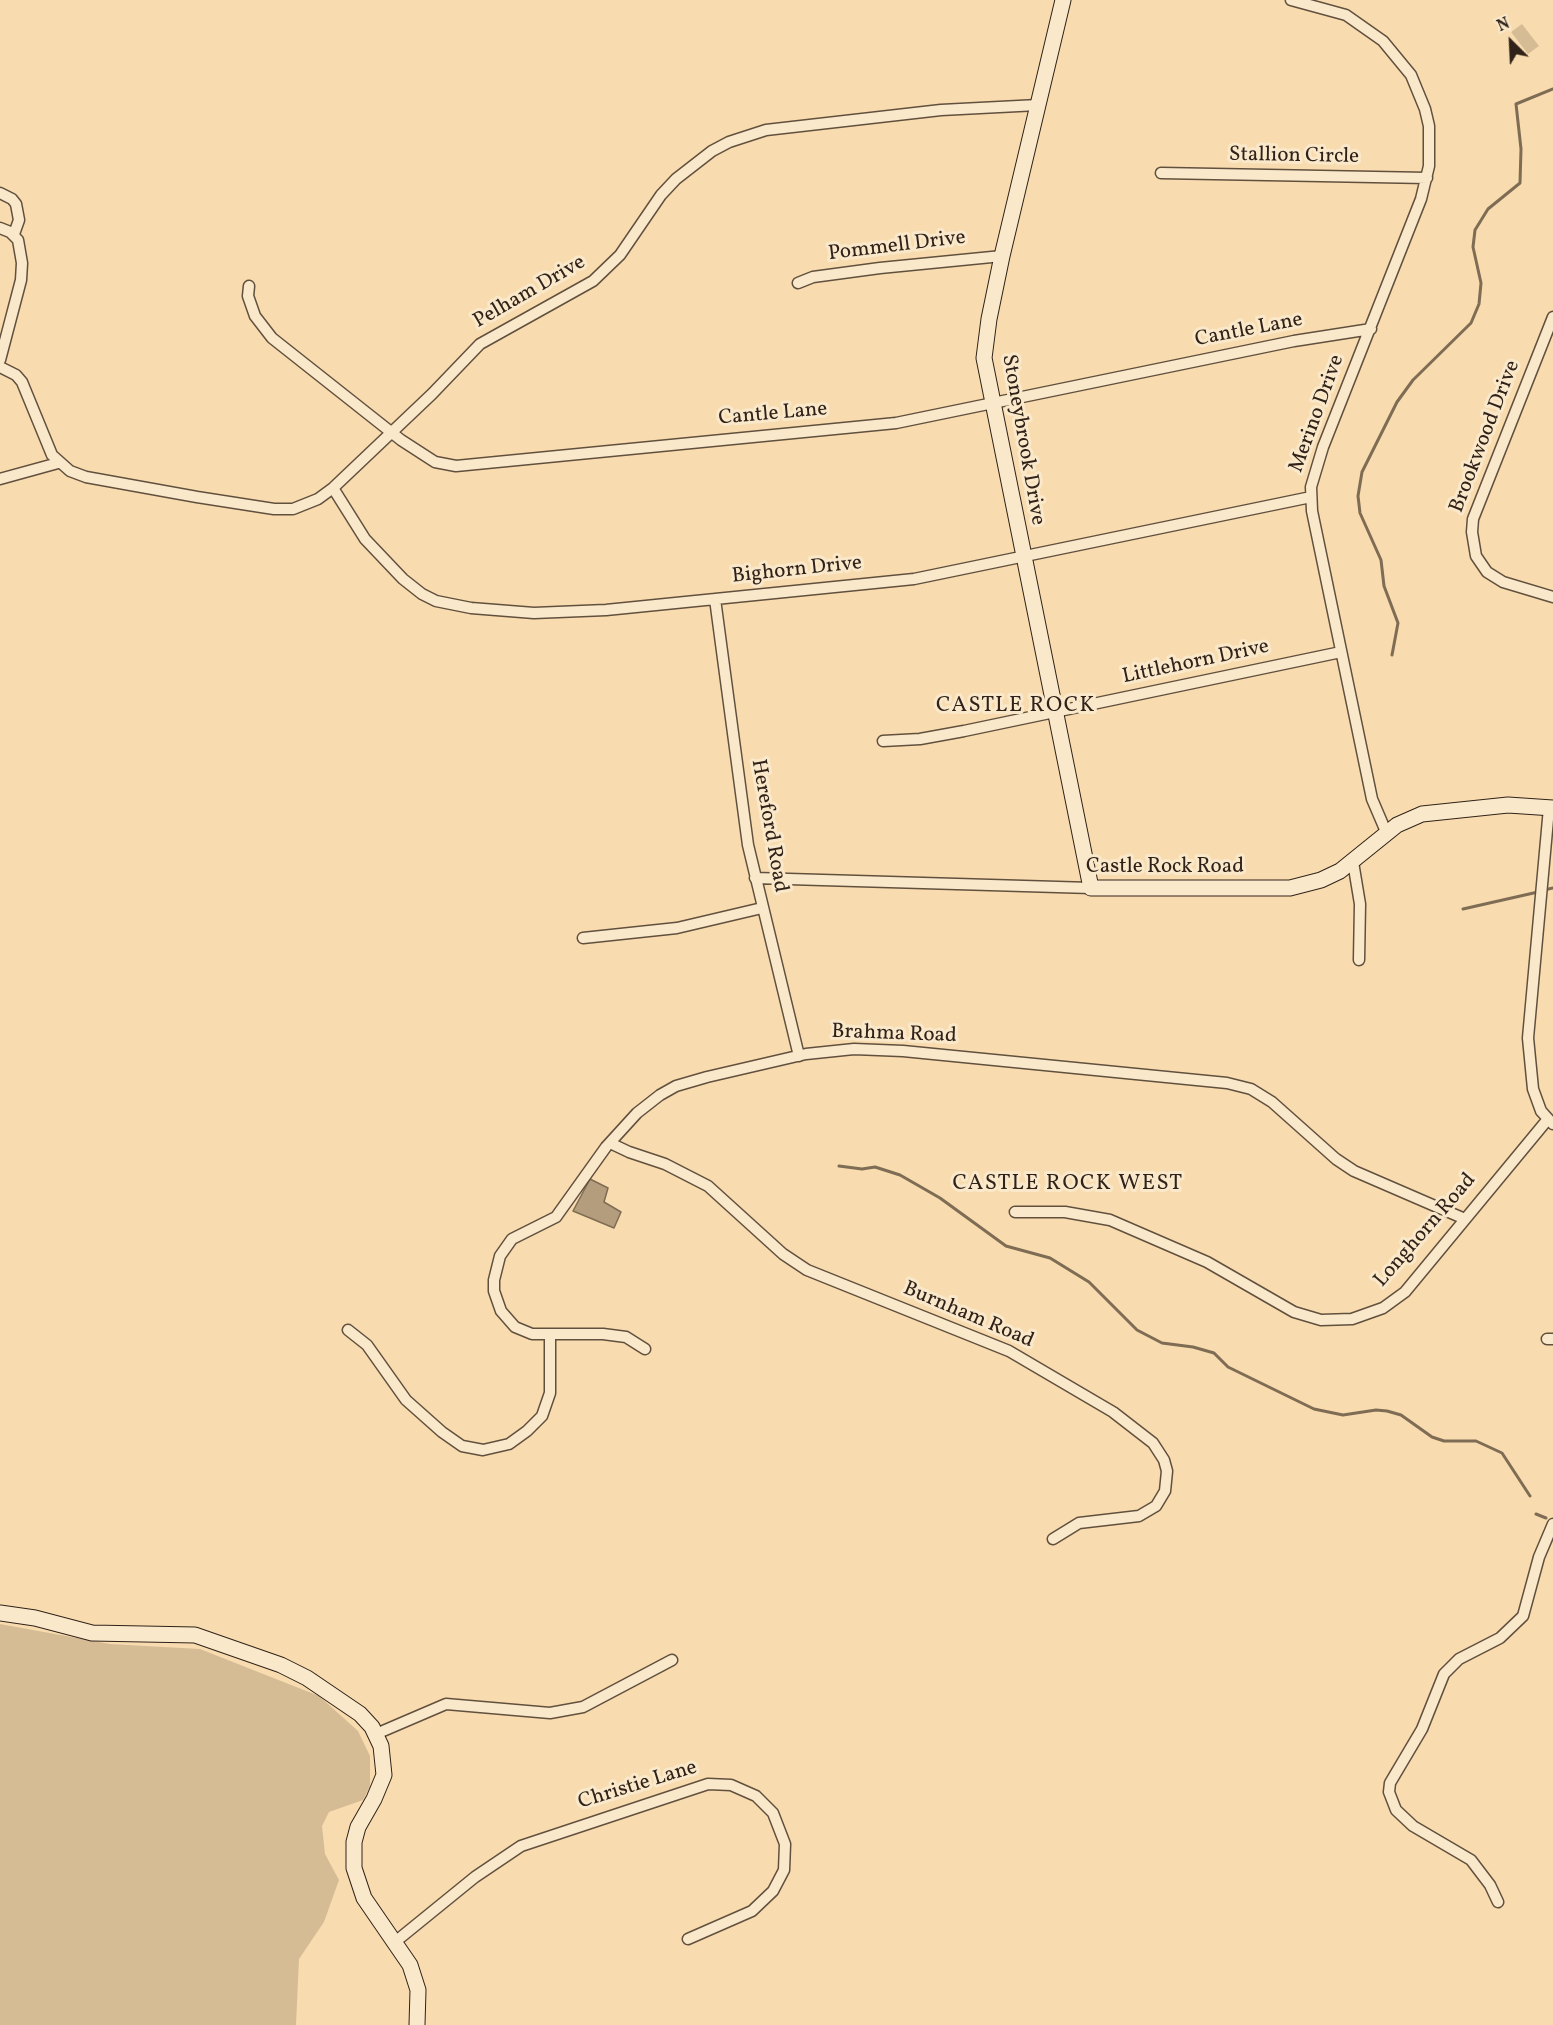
<!DOCTYPE html>
<style>
body{margin:0}
#map{position:relative;width:1553px;height:2025px;overflow:hidden;background:#f8dcaf;font-family:Vollkorn,serif}
canvas{display:block}
.north{position:absolute;left:1481px;top:12px;width:60px;height:60px;-webkit-text-stroke:4px #fae8cb;paint-order:stroke;rotate:336deg;font-size:16px;font-weight:700;line-height:24px;text-align:center;color:#302218}
.north::after{content:'';display:block;margin:auto;width:21px;height:27px;background:#302218;clip-path:polygon(50% 0,100% 100%,50% 72%,0 100%)}
</style>
<div id="map">
<canvas width="1553" height="2025"></canvas>
<div class="north">N</div>
</div>
<script>
const g = document.querySelector('canvas').getContext('2d');
g.lineJoin = 'round';
function fill(path, color) { g.fillStyle = color; g.fill(path, 'evenodd'); }
const poly = rows => new Path2D(rows.map(r => 'M' + r).join(''));
function strokePath(path, color, width, dash) { g.strokeStyle = color; g.lineWidth = width; g.lineCap = dash ? 'butt' : 'round'; g.setLineDash(dash || []); g.stroke(path); }
function label(font, color, halo, rows, align = 'center') {
  g.font = font + ' Vollkorn,serif'; g.lineWidth = 6; g.setLineDash([]); g.textBaseline = 'middle'; g.strokeStyle = halo; g.fillStyle = color; for (const [text, x, y, turn = 0] of rows) {
    g.save(); g.translate(x, y); g.rotate((+turn || 0) * Math.PI / 180); g.textAlign = isNaN(turn) ? turn : align; if (halo) g.strokeText(text, 0, 0); g.fillText(text, 0, 0); g.restore();
  }
}
const green = poly([
 [1522,24,1539,46,1528,54,1511,32],
 [0,1624,110,1644,200,1649,319,1696,358,1731,370,1756,370,1786,363,1800,329,1812,322,1826,325,1854,339,1880,324,1922,299,1959,296,2025,0,2025]
]);
const water = poly([
 [590,1179,608,1188,604,1202,621,1212,614,1228,573,1211,590,1179]
]);
const stream = poly([
 [1392,655,1398,623,1384,586,1381,560,1360,513,1358,496,1362,472,1397,402,1413,380,1471,323,1479,304,1481,283,1473,247,1475,230,1488,209,1520,183,1521,149,1516,104,1553,89],
 [1544,890,1553,888],
 [1463,909,1538,892],
 [839,1166,862,1169,875,1167,900,1175,940,1198,1006,1246,1050,1258,1089,1282,1137,1330,1162,1343,1193,1347,1214,1353,1228,1367,1314,1409,1343,1415,1376,1410,1387,1411,1401,1415,1432,1437,1444,1441,1476,1441,1502,1453,1530,1496],
 [1536,1514,1546,1518]
]);
const street = poly([
 [1291,0,1346,15,1383,41,1411,75,1425,109,1429,126,1429,166,1421,199,1323,447,1311,487,1312,511,1372,799,1387,834],
 [1161,173,1427,178],
 [0,193,12,199,16,204,19,220,14,234],
 [0,228,10,232,18,240,22,263,21,280,0,360],
 [798,283,813,277,880,268,1002,256],
 [249,286,248,296,255,316,272,338,401,440,435,462,456,466,896,423,1294,341,1371,329],
 [1553,317,1473,519,1472,532,1476,556,1487,572,1503,582,1553,597],
 [0,367,16,375,22,382,52,455,70,471,86,477,197,497,274,509,293,509,318,499,333,488,432,394,480,344,593,281,620,255,661,195,676,179,712,151,729,142,766,130,941,110,1038,105],
 [0,479,58,463],
 [333,488,365,539,403,579,422,594,436,601,471,608,534,613,606,610,914,579,1311,497],
 [715,599,748,845,799,1056],
 [883,741,920,739,964,731,1341,652],
 [1549,808,1528,1038,1533,1089,1541,1111,1553,1124],
 [1353,862,1360,904,1359,960],
 [755,878,1091,888],
 [583,938,677,928,762,908],
 [610,1143,629,1152,665,1164,708,1186,783,1254,807,1270,1009,1351,1113,1412,1153,1443,1164,1460,1167,1471,1165,1491,1156,1506,1139,1516,1079,1523,1053,1539],
 [1015,1212,1065,1212,1110,1220,1207,1262,1294,1312,1321,1320,1352,1319,1383,1308,1405,1292,1548,1119],
 [348,1330,367,1345,406,1400,442,1432,462,1446,483,1450,509,1444,527,1431,542,1416,550,1393,550,1335],
 [1547,1339,1553,1339],
 [645,1349,626,1337,603,1334,532,1334,515,1327,501,1311,494,1291,494,1280,500,1256,512,1239,556,1217,606,1147,637,1113,660,1095,676,1086,707,1077,806,1054,854,1049,903,1051,1227,1083,1251,1089,1272,1102,1336,1159,1354,1171,1465,1219],
 [376,1734,446,1704,550,1713,583,1707,672,1660],
 [1498,1902,1490,1885,1471,1860,1413,1826,1396,1810,1389,1792,1390,1783,1422,1729,1444,1674,1459,1659,1500,1638,1523,1616,1539,1557,1553,1524],
 [395,1942,475,1877,521,1846,708,1784,731,1785,756,1796,773,1813,785,1844,784,1870,773,1891,752,1911,688,1939]
]);
const secondary = poly([
 [1063,0,1002,256,989,319,984,358,1091,888,1290,888,1321,880,1340,871,1397,825,1422,814,1508,805,1553,808],
 [0,1613,35,1618,92,1633,195,1635,281,1665,307,1678,360,1714,372,1727,381,1746,384,1775,374,1799,358,1827,354,1842,354,1868,364,1898,410,1965,418,1990,417,2025]
]);
const streetNames = [
 ["Stallion Circle",1294,157,1],
 ["Pommell Drive",897,247,-7],
 ["Pelham Drive",530,293,-30],
 ["Cantle Lane",1249,331,-11],
 ["Merino Drive",1318,414,-70],
 ["Cantle Lane",773,415,-5],
 ["Brookwood Drive",1486,437,-69],
 ["Stoneybrook Drive",1022,440,80],
 ["Bighorn Drive",797,571,-6],
 ["Littlehorn Drive",1196,663,-12],
 ["Hereford Road",768,826,80],
 ["Castle Rock Road",1165,868],
 ["Brahma Road",894,1035,2],
 ["Longhorn Road",1426,1231,-49],
 ["Burnham Road",968,1316,23],
 ["Christie Lane",638,1786,-17]
];
const neighbourhoodNames = [
 ["CASTLE ROCK",1016,707],
 ["CASTLE ROCK WEST",1068,1185]
];
fill(green, '#d6bc95');
fill(water, '#b49d7c');
strokePath(water, '#7f6c54', 1.5);
strokePath(stream, '#7f6c54', 3);
strokePath(street, '#62503e', 13);
strokePath(secondary, '#302218', 17);
strokePath(street, '#fae8cb', 10);
strokePath(secondary, '#fae8cb', 15);
label('21px', '#302218', '#fae8cb', streetNames);
g.letterSpacing = '1.5px';
label('22px', '#302218', '#fae8cb', neighbourhoodNames);
g.letterSpacing = '0px';
</script>
